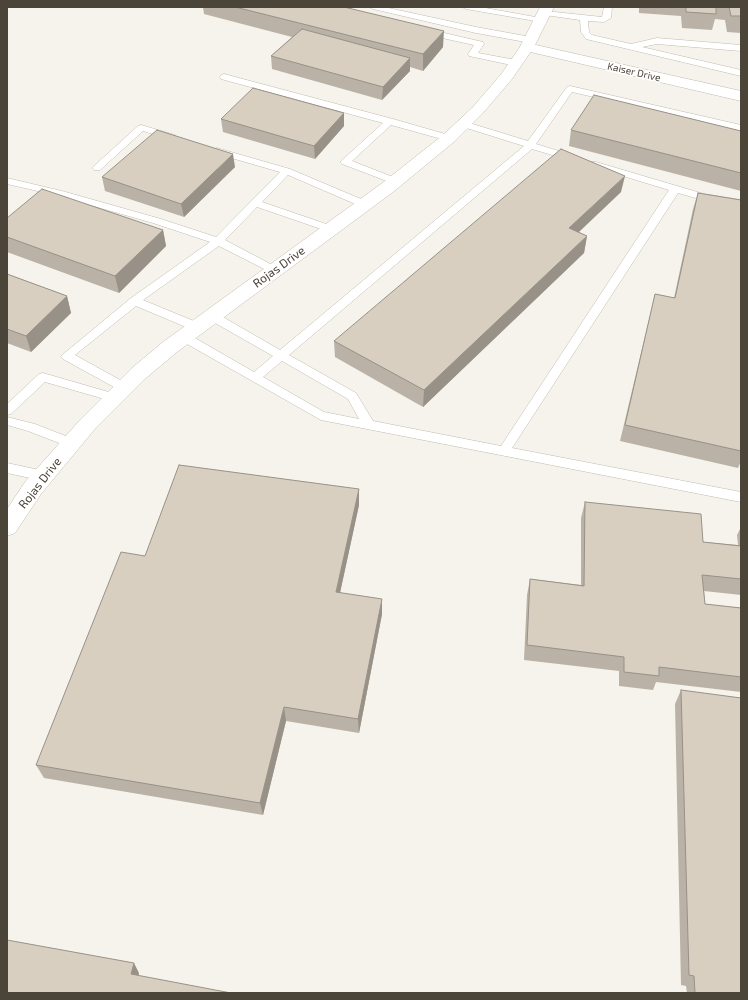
<!DOCTYPE html>
<style>
body{margin:0}
#map{position:relative;width:748px;height:1000px;overflow:hidden;background:#f6f3ec;font-family:"Exo 2",sans-serif}
canvas{display:block}
.frame{position:absolute;inset:0;border:8px solid #4b4439;pointer-events:none}
</style>
<div id="map">
<canvas width="748" height="1000"></canvas>
<div class="frame"></div>
</div>
<script>
const g = document.querySelector('canvas').getContext('2d');
g.lineJoin = 'round';
const poly = rows => new Path2D(rows.map(r => 'M' + r).join(''));
function strokePath(path, color, width, dash) { g.strokeStyle = color; g.lineWidth = width; g.lineCap = dash ? 'butt' : 'round'; g.setLineDash(dash || []); g.stroke(path); }
function fill(path, color) { g.fillStyle = color; g.fill(path, 'evenodd'); }
function label(font, color, halo, rows, align = 'center') {
  g.font = font + ' "Exo 2",sans-serif'; g.lineWidth = 3.5; g.setLineDash([]); g.textBaseline = 'middle'; g.strokeStyle = halo; g.fillStyle = color; for (const [text, x, y, turn = 0] of rows) {
    g.save(); g.translate(x, y); g.rotate((+turn || 0) * Math.PI / 180); g.textAlign = isNaN(turn) ? turn : align; if (halo) g.strokeText(text, 0, 0); g.fillText(text, 0, 0); g.restore();
  }
}
const service = poly([
 [369,7,384,7,476,27,531,37,535,40,531,43,476,33,373,9,369,7],
 [462,7,480,7,541,18,545,20,541,22,466,9,462,7],
 [604,7,612,7,611,18,604,22,588,21,589,32,592,35,631,44,657,38,741,45,741,51,657,44,642,47,741,70,741,76,586,39,581,32,580,20,545,15,541,13,545,11,602,17,604,7],
 [427,29,483,42,484,44,478,53,516,60,520,63,516,66,469,56,468,54,474,45,424,34,423,32,427,29],
 [224,74,393,119,452,136,454,138,449,141,391,125,352,161,398,179,400,181,395,184,392,183,342,164,340,162,383,123,221,79,220,77,221,75,224,74],
 [570,86,741,125,741,131,572,92,536,144,575,156,577,158,575,160,569,160,532,149,289,355,356,393,373,421,501,446,669,190,590,166,588,164,590,162,596,162,704,194,741,200,741,206,703,200,678,193,512,448,741,492,741,502,321,420,180,340,178,337,180,334,188,334,254,372,273,356,208,319,206,316,208,313,216,313,280,350,524,146,460,126,458,124,460,122,466,122,528,141,567,87,570,86],
 [282,361,348,399,359,419,324,412,263,377,282,361],
 [141,125,175,135,177,137,172,140,143,131,100,170,94,170,92,168,94,166,138,126,141,125],
 [217,148,290,169,368,202,369,204,364,207,360,206,288,175,262,202,335,227,336,229,335,231,327,231,257,207,225,240,278,268,279,270,278,272,270,272,219,246,143,300,201,324,203,327,201,330,193,330,136,306,75,355,129,385,131,388,129,391,125,392,121,391,63,359,61,356,131,298,210,242,153,223,55,195,7,184,7,178,62,191,161,219,216,237,280,172,214,153,212,151,217,148],
 [43,373,119,395,121,398,119,401,115,402,45,382,11,414,7,415,7,404,39,374,43,373],
 [7,417,35,424,76,440,78,443,76,446,72,448,28,431,7,425,7,417],
 [7,463,44,471,49,473,50,476,49,479,44,481,7,473,7,463]
]);
const minor = poly([
 [527,43,741,91,741,101,522,50,520,47,522,44,527,43]
]);
const tertiary = poly([
 [540,7,554,7,534,47,512,79,483,113,455,141,393,192,177,352,146,378,94,430,41,494,15,533,7,536,7,509,25,482,80,420,132,368,163,342,381,184,443,135,473,107,502,73,520,47,540,7]
]);
const wall = poly([
 [203,7,344,7,443,47,423,71,410,67,410,71,382,100,272,69,271,56,292,37,204,14],
 [639,7,741,7,741,33,727,32,725,20,715,19,712,30,682,28,681,16,639,13],
 [344,113,344,126,315,159,223,132,221,119],
 [571,130,741,131,741,191,569,146],
 [235,167,184,217,105,191,102,177],
 [621,192,579,232,587,236,584,253,423,407,335,357,334,341],
 [698,193,741,200,741,461,738,468,620,441,655,294,674,298,693,209],
 [7,218,163,230,166,246,119,293,7,252],
 [7,274,67,296,71,313,31,352,7,343],
 [359,489,359,505,340,592,382,614,359,733,286,721,263,815,44,778,36,765,145,556],
 [585,502,703,542,738,545,737,535,741,527,741,595,704,591,705,604,741,608,741,692,656,682,653,690,619,686,619,671,524,660,527,595,530,579,581,585,581,518],
 [681,690,741,993,687,993,686,986,681,985,675,704]
]);
const shadedWall = poly([
 [444,31,443,47,423,71,423,54],
 [410,58,410,71,382,100,383,87],
 [344,113,344,126,315,159,314,146],
 [233,154,235,167,184,217,181,204],
 [625,176,621,192,566,244,569,228],
 [163,230,166,246,119,293,115,276],
 [587,236,584,253,423,407,424,390],
 [67,296,71,313,31,352,26,336],
 [359,489,359,505,337,607,336,592],
 [382,599,382,614,359,733,358,719],
 [284,707,286,721,263,815,260,803],
 [134,963,139,973,137,984,131,974]
]);
const building = poly([
 [235,7,344,7,444,31,423,54,235,7],
 [686,7,716,7,716,14,686,12,686,7],
 [729,7,741,7,741,16,731,16,729,7],
 [302,29,410,58,383,87,271,56,302,29],
 [253,88,344,113,314,146,221,119,253,88],
 [594,95,741,131,741,173,571,130,594,95],
 [157,130,233,154,181,204,102,177,157,130],
 [561,149,625,176,569,228,587,236,424,390,334,341,561,149],
 [42,189,163,230,115,276,7,237,7,218,42,189],
 [698,193,741,200,741,451,625,425,655,294,675,298,698,193],
 [7,274,67,296,26,336,7,329,7,274],
 [179,465,359,489,336,592,382,599,358,719,284,707,260,803,36,765,121,552,145,556,179,465],
 [585,502,701,514,703,542,741,546,741,579,702,575,705,604,741,608,741,677,659,667,659,676,624,672,624,657,527,645,530,579,584,586,585,502],
 [681,690,741,698,741,993,695,993,694,976,689,975,681,690],
 [7,940,134,963,131,974,231,993,7,993,7,940]
]);
const farStreetnames = [
 ["Kaiser Drive",634,72,13]
];
const streetNames = [
 ["Rojas Drive",279,267,-36],
 ["Rojas Drive",40,483,-52]
];
strokePath(service, '#c2bbae', 1);
strokePath(minor, '#c2bbae', 1);
strokePath(tertiary, '#c2bbae', 1);
fill(service, '#fff');
fill(minor, '#fff');
fill(tertiary, '#fff');
fill(wall, '#bab2a6');
fill(shadedWall, '#979187');
fill(building, '#d8cfc1');
strokePath(building, '#979187', 1);
label('10px', '#4b4439', '#fff', farStreetnames);
label('12px', '#4b4439', '#fff', streetNames);
</script>
